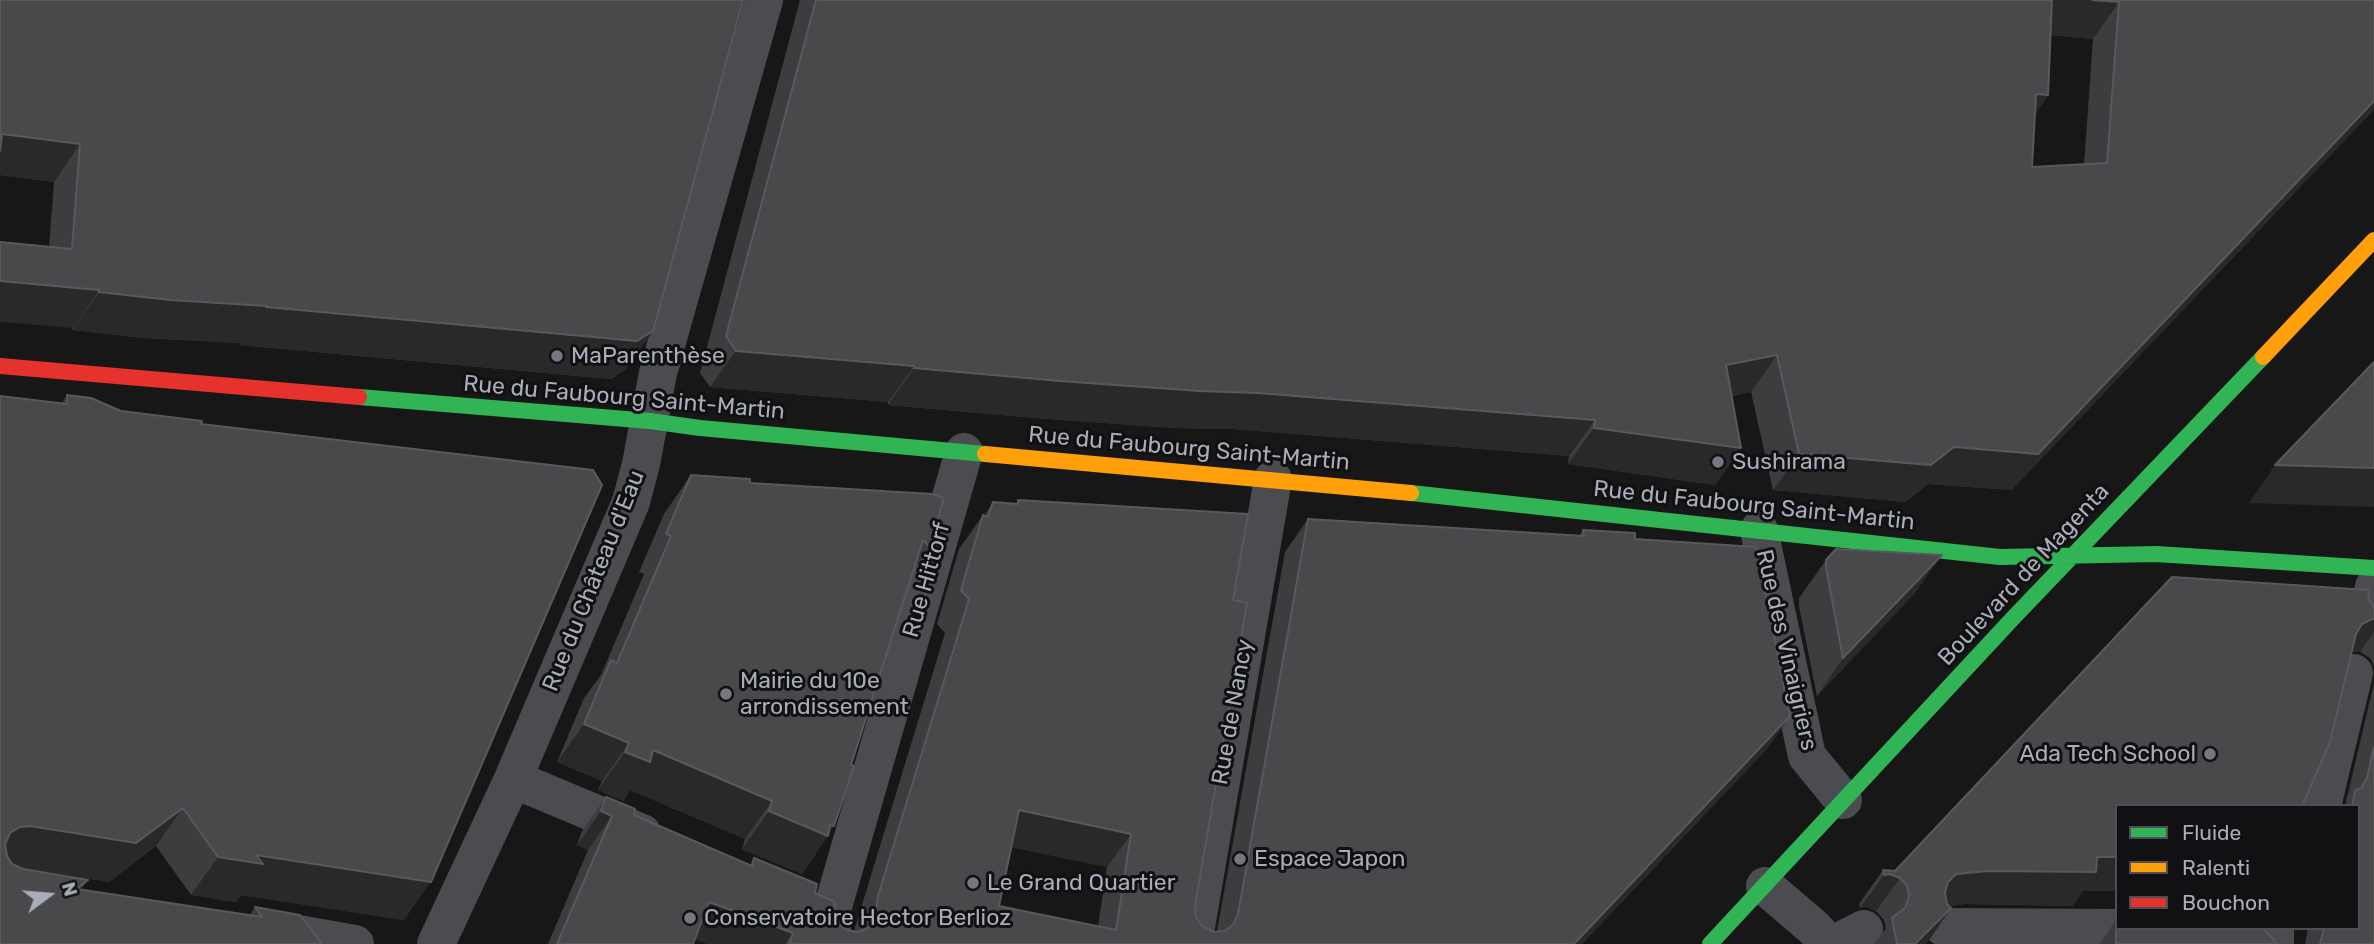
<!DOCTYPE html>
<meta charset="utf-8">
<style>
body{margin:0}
#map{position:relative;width:2374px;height:944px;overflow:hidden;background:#171717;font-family:Rubik,sans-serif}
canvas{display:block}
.legend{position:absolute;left:2115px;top:804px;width:245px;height:126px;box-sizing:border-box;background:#111113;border:2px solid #4d4f55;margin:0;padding:9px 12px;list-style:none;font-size:21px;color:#a8adb8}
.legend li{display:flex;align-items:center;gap:14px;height:35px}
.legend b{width:35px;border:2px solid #4d4f55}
.north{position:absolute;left:14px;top:860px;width:70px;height:70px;-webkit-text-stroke:5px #111113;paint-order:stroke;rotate:74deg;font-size:19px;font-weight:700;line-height:28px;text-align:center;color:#a8adb8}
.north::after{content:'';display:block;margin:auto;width:24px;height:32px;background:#a8adb8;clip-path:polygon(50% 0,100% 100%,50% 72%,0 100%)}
</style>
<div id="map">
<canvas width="2374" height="944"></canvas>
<ul class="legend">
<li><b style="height:9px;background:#30b455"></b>Fluide</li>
<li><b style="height:9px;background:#ff9f0a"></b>Ralenti</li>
<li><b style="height:9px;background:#e5322d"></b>Bouchon</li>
</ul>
<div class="north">N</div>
</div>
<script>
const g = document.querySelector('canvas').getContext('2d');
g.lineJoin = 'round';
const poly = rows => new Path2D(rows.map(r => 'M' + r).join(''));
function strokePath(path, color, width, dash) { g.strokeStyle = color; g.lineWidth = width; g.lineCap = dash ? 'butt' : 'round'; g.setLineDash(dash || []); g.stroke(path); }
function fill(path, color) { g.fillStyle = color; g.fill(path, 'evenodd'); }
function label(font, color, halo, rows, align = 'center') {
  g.font = font + ' Rubik,sans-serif'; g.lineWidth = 6; g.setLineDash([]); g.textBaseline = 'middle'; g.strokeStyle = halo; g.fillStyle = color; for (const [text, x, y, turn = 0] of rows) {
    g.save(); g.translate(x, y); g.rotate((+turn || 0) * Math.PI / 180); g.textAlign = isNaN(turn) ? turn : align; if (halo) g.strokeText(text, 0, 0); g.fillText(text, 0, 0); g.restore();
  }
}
const street = poly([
 [1759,530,1807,756,1843,800],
 [2366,626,2374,587],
 [513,779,642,833],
 [2322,806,2354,673],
 [1765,886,1814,928,1829,944],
 [1943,927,2117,928],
 [264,928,355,944],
 [2213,929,2275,929,2275,944],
 [436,944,513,779,631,502,641,464,658,373,764,0],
 [832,944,832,910,964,452],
 [1193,944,1273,479],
 [1835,944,1864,929]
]);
const fast = poly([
 [359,397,650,421,700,428,985,454],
 [1411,493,2000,557,2156,554,2374,568],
 [1710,944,2014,617,2263,357]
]);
const slow = poly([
 [2263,357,2374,240],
 [985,454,1411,493]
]);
const jam = poly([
 [0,366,359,397]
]);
const wall = poly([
 [0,0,653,331,626,369,611,379,239,345,240,343,144,338,72,330,49,247,54,182,0,175],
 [800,0,2374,0,2012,490,1928,484,1905,502,1773,490,1751,392,1732,396,1741,448,1715,485,1568,464,1569,456,1233,429,1173,428,1035,418,888,405,888,402,710,387,700,373],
 [2051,35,2093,39,2084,165,2032,167,2035,114,2048,95],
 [67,395,121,411,201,424,404,920,241,895,236,902,191,895,156,846,109,882,18,867,82,889,250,915,255,907,322,944,0,944,62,403],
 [691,475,750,483,932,494,930,547,914,569,829,834,802,874,742,849,745,839,630,790,623,801,598,790,602,781,557,762,584,698,601,675,644,574,639,572,664,514],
 [1018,500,1233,600,1195,906,1196,917,1202,926,1214,932,1217,931,1285,552,1308,519,1579,536,1583,530,1635,539,1790,716,1766,750,1582,944,708,944,695,939,693,944,548,944,588,850,577,845,582,831,606,797,634,815,750,865,754,858,815,893,837,920,844,929,854,931,945,633,937,624,959,549,983,515,984,516,993,502,1016,504],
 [1011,847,1107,867,1098,926,999,906],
 [1826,560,1915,593,1817,696,1799,606,1799,598],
 [2369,600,2374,608,2374,666,2370,658,2360,652,2352,652,2117,806,2117,891,2083,891,2072,906,1965,904,1949,906,1925,944,1874,944,1886,928,1884,920,1876,911,1866,907,1860,908,1859,904,1883,870,1895,871],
 [2374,683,2374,944,2305,944,2308,928,2358,928,2358,806,2345,806],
 [2116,920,2277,944,2099,944]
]);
const shadedWall = poly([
 [2050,0,2092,0,2119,2,2093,39,2027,33],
 [2036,94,2048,95,2023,131],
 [2374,101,2374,110,2012,490,1928,484,1905,502,1773,490,1799,454],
 [2,134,80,144,54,182,0,175,0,136],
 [0,281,99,290,73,328,0,322],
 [99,292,267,306,240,343,144,338,72,330],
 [266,307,653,331,626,369,611,379,239,345],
 [736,351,914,366,888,402,710,387],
 [1777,355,1751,392,1701,402,1726,365],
 [914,368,1258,393,1595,420,1569,456,1233,429,1173,428,1035,418,888,405],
 [1594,428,1741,448,1715,485,1568,464],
 [2275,465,2374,468,2374,507,2249,503],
 [1942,555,1915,593,1817,696,1843,658],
 [2372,619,2374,619,2374,632,2360,652,2348,652,2339,658,2362,624],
 [1790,716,1766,750,1582,944,1574,944],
 [584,724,629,743,602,781,557,762],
 [653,750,772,801,745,839,630,790,623,801,598,790,625,752],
 [183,808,156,846,109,882,3,864,0,848,10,833,20,827],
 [1019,810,1131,834,1107,867,995,844],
 [601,811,612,816,588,850,577,845],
 [769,811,834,826,802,874,742,849],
 [256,855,431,882,404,920,241,895,236,902,191,895,218,857],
 [2097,857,2117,857,2117,891,2083,891,2072,906,1965,904,1933,908,1948,882,1956,874],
 [1889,874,1900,878,1876,911,1866,907,1860,908,1884,875],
 [88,880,61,918,77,889],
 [709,902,793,933,785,944,708,944,685,936],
 [1951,908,1928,942,1925,944,1915,944]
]);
const building = poly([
 [0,0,743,0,653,331,637,341,266,307,267,306,170,300,99,292,99,290,0,281,0,242,72,249,80,144,2,134,0,151,0,0],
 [816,0,2052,0,2048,95,2036,94,2032,167,2107,163,2119,2,2092,0,2374,0,2374,101,2038,454,1954,447,1931,465,1799,454,1777,355,1726,365,1741,448,1594,428,1595,420,1258,393,1199,391,1060,381,914,368,914,366,736,351,726,336,816,0],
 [2374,362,2374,468,2275,465,2374,362],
 [67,395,91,398,121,411,202,421,201,424,593,470,602,485,431,882,256,855,263,864,218,857,183,808,136,843,30,826,20,827,10,833,5,844,7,856,12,864,23,869,88,880,77,889,262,917,255,907,300,915,322,944,0,944,0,396,67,404,67,395],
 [691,475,750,479,750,483,932,494,944,498,930,547,923,540,851,765,854,766,834,826,830,825,828,836,769,811,772,801,653,750,650,762,625,752,629,743,584,724,611,660,617,663,671,536,666,534,691,475],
 [1018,500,1248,514,1233,600,1247,603,1195,906,1196,917,1202,926,1214,932,1224,931,1233,925,1238,914,1308,519,1584,536,1583,530,1635,533,1635,539,1756,547,1790,716,1574,944,789,944,793,933,709,902,693,944,557,944,612,816,601,811,606,797,635,809,634,815,752,866,754,858,817,884,815,893,834,901,837,920,844,929,856,932,867,929,875,920,878,896,969,599,961,590,983,515,988,517,993,502,1018,504,1018,500],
 [1019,810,1131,834,1116,930,999,906,1019,810],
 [1836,549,1942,555,1843,658,1826,568,1826,560,1836,549],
 [2172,577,2368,590,2369,600,2374,608,2374,619,2372,619,2362,624,2356,634,2330,742,2302,806,2117,806,2117,857,2097,857,2096,872,1988,871,1956,874,1948,882,1945,893,1947,904,1951,908,1915,944,1897,944,1892,918,1905,908,1909,896,1907,886,1900,878,1889,874,1884,875,1883,870,1895,871,2172,577],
 [2374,747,2374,944,2320,944,2324,928,2358,928,2358,806,2352,806,2355,791,2362,787,2367,778,2374,747],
 [2116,920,2117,928,2263,928,2277,944,2116,944,2116,920]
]);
const markers = [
 [557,356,7,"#757880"],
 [1718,462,7,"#757880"],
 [726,694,7,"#757880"],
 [2210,754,7,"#757880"],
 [1240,859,7,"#757880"],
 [973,883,7,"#757880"],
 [690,918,7,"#757880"]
];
const poiNames = [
 ["MaParenthèse",571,356],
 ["Sushirama",1732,462],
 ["Mairie du 10e",740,681],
 ["arrondissement",740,707],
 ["Ada Tech School",2196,754,"right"],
 ["Espace Japon",1254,859],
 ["Le Grand Quartier",987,883],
 ["Conservatoire Hector Berlioz",704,918]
];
const streetNames = [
 ["Rue du Faubourg Saint-Martin",624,398,5],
 ["Rue du Faubourg Saint-Martin",1189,449,5],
 ["Rue du Faubourg Saint-Martin",1754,506,6],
 ["Boulevard de Magenta",2024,575,-47],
 ["Rue Hittorf",927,580,-74],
 ["Rue du Château d'Eau",594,581,-68],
 ["Rue des Vinaigriers",1786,650,77],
 ["Rue de Nancy",1233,712,-80]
];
strokePath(street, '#4b4c50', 38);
strokePath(fast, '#30b455', 16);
strokePath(slow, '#ff9f0a', 16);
strokePath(jam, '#e5322d', 16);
fill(wall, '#3d3d3f');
fill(shadedWall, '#29292a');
fill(building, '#49494c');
strokePath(building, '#58595d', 2);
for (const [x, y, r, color] of markers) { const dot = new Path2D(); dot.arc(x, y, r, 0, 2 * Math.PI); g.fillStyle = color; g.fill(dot); strokePath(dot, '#111113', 2.5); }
label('23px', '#a8adb8', '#111113', poiNames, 'left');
label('23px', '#a8adb8', '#111113', streetNames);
</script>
